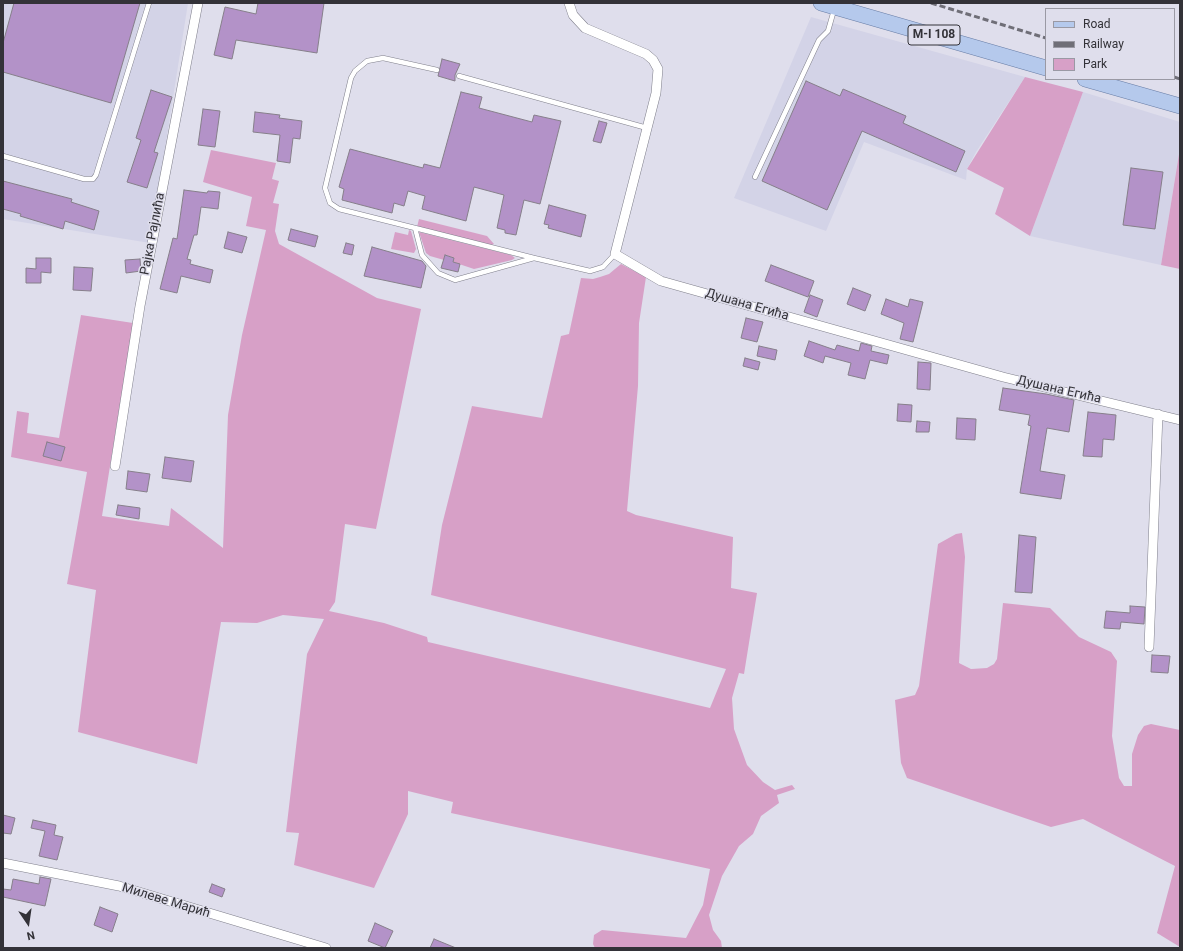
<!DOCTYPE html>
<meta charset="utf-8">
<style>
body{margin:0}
#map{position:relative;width:1183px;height:951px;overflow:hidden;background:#dfdeec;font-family:Roboto,sans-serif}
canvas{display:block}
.frame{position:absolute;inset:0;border:4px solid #333238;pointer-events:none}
.legend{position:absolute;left:1045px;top:8px;width:130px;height:72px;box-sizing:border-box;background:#dfdeec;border:1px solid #9a99a4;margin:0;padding:5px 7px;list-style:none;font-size:12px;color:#333238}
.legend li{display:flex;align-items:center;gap:8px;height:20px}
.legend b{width:20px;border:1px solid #9a99a4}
.north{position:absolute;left:8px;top:903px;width:40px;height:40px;-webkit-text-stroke:3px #dfdeec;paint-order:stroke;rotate:167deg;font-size:11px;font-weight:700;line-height:16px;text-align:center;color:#333238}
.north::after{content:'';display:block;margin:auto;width:14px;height:18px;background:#333238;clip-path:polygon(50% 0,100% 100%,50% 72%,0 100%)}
</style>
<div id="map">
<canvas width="1183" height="951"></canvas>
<div class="frame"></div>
<ul class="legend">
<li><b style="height:5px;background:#b5c9ec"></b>Road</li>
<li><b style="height:5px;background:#6f6e77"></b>Railway</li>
<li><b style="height:11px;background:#d7a0c7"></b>Park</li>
</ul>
<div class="north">N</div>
</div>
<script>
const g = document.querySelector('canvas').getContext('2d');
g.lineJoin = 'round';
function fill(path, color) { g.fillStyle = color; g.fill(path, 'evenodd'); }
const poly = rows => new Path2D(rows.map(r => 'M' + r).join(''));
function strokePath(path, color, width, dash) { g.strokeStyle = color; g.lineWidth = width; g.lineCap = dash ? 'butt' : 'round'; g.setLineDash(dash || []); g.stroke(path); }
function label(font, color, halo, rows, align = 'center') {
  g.font = font + ' Roboto,sans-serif'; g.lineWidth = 3; g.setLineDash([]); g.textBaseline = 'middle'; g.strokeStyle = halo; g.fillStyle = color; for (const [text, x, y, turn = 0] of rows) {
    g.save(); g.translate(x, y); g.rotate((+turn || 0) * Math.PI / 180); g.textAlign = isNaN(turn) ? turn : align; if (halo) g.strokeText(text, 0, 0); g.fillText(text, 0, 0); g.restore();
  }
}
const built = poly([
 [3,3,188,3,150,243,3,219],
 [811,17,1025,77,976,152,967,169,966,180,864,142,826,231,734,198],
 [1083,92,1180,122,1180,148,1161,265,1030,236]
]);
const green = poly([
 [1025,77,1083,92,1030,236,995,214,1004,188,967,169],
 [1180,148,1180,269,1161,265],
 [211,150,276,163,272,179,279,181,273,203,279,204,275,231,279,244,377,298,421,309,376,529,345,524,335,602,329,611,384,623,427,637,428,642,710,708,726,669,431,595,442,525,472,406,542,418,561,336,569,334,581,278,593,279,600,277,609,274,621,264,646,277,639,323,638,386,627,511,636,515,733,537,731,588,757,593,744,674,739,673,732,698,734,729,747,765,763,782,775,790,792,785,795,789,777,795,779,803,761,816,753,834,739,846,722,876,709,915,713,930,721,941,722,948,595,948,593,944,594,935,602,930,686,938,703,905,710,869,451,813,453,802,408,791,408,814,374,888,294,865,299,833,286,832,307,654,324,619,283,615,257,623,221,622,197,764,78,732,96,590,67,584,87,472,11,457,17,411,29,413,27,433,59,438,81,315,133,323,102,516,169,526,171,508,223,548,228,415,242,335,266,230,246,226,252,197,203,182],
 [419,219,487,236,494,244,491,245,417,227],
 [409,230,411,231,416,249,414,253,391,249,395,232,408,235],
 [419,232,511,255,515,258,512,260,474,269,453,262,454,258,445,255,444,260,430,256,426,253],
 [962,533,965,557,959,663,971,669,987,668,994,664,997,659,1003,603,1050,608,1079,637,1111,652,1117,661,1112,736,1119,778,1124,786,1132,786,1132,754,1138,735,1144,726,1151,724,1180,730,1180,947,1157,933,1175,866,1083,819,1051,827,907,778,901,763,895,700,915,695,919,686,938,544,956,534]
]);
const building = poly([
 [14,3,140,3,111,103,3,72,3,43,14,3],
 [258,3,324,3,317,53,236,40,232,59,214,55,225,7,256,14,258,3],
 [442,59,460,64,455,75,455,81,438,76,442,59],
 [806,81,840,96,843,89,906,116,903,123,965,151,956,172,862,131,827,210,762,181,806,81],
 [151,90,172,97,154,152,158,153,147,188,127,182,141,140,136,138,151,90],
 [461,92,482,97,479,108,532,122,534,115,561,121,540,204,524,200,516,235,505,233,505,230,497,228,504,195,474,187,466,221,422,209,425,196,408,191,404,206,394,203,392,213,342,200,344,189,339,187,350,149,423,168,424,164,440,168,461,92],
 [203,109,220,111,215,147,198,145,203,109],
 [255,112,280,115,279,118,302,121,300,139,293,138,290,163,277,161,280,135,253,132,255,112],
 [599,121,607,123,601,143,593,141,599,121],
 [1131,168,1163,172,1155,229,1123,225,1131,168],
 [3,181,72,199,71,202,99,211,94,230,65,221,63,229,20,216,21,214,3,209,3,181],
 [184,190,207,193,208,191,220,192,218,209,201,207,197,235,194,235,187,259,191,260,190,264,213,270,210,283,181,276,177,293,160,289,173,238,177,239,184,190],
 [549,205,586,215,581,237,548,228,549,225,544,224,549,205],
 [291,229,318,236,315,247,288,240,291,229],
 [228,232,247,237,242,253,224,248,228,232],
 [346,243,354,245,352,255,343,253,346,243],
 [372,247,422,261,426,266,421,288,364,276,372,247],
 [445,255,454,258,453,262,460,264,458,272,441,268,445,255],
 [36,258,51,258,51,273,41,272,41,283,26,283,26,268,36,269,36,258],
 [140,259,141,271,126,273,125,260,140,259],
 [771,265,814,281,808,297,765,281,771,265],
 [74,267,93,268,91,291,73,290,74,267],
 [853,288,871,295,865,311,847,304,853,288],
 [810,295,823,300,817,317,804,312,810,295],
 [886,299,908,307,910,299,923,302,913,342,900,339,904,323,881,314,886,299],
 [746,318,763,322,757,342,741,338,746,318],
 [809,341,835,350,837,345,859,351,861,343,872,346,871,351,889,355,887,364,870,360,865,379,848,375,851,363,825,356,823,363,804,356,809,341],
 [759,346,777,350,775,360,757,356,759,346],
 [745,358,760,362,758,370,743,366,745,358],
 [918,362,931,363,930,390,917,389,918,362],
 [1003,388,1046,394,1074,400,1069,432,1047,428,1040,471,1065,475,1061,499,1020,493,1031,426,1028,425,1030,415,999,410,1003,388],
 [898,404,912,405,911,422,897,421,898,404],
 [1088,412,1116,415,1114,440,1103,439,1102,457,1083,456,1088,412],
 [957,418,976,419,975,440,956,439,957,418],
 [917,421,930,422,929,432,916,432,917,421],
 [47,442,65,447,61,461,43,456,47,442],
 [165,457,194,461,191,482,162,478,165,457],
 [128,471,150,474,147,492,126,489,128,471],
 [118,505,140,508,139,519,116,515,118,505],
 [1019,535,1036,537,1032,593,1015,592,1019,535],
 [1130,606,1145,607,1144,624,1121,622,1120,629,1104,628,1106,611,1130,613,1130,606],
 [1152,655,1170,656,1168,673,1151,672,1152,655],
 [3,815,15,818,11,834,3,833,3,815],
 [33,820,56,825,54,835,63,837,57,860,39,856,45,831,31,828,33,820],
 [40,877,51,879,45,906,3,897,3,889,11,890,13,879,39,884,40,877],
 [212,884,225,889,222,897,209,892,212,884],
 [100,907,118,914,112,932,94,925,100,907],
 [375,923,393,931,385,948,368,941,375,923],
 [434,939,456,948,430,948,434,939]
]);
const service = poly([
 [459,76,647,128],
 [3,156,84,179,93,179,96,175,149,3],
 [755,177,819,40,828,31,834,10],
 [415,228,339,209,330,203,325,188,351,78,355,71,367,61,383,58,437,70],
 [534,258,415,228,422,255,438,273,455,280,534,258,590,271,603,267,615,254]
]);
const minor = poly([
 [569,3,573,15,585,28,646,54,653,60,658,69,656,93,615,254,661,281,1003,377,1180,420],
 [115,466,140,306,198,3],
 [1149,647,1158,414],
 [3,863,119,886,326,948]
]);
const primary = poly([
 [821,3,1046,68],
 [1085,79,1180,106]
]);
const rail = poly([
 [931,3,1046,38],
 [1174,77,1180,79]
]);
const shields = [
 [934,35,52]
];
const shieldNames = [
 ["M-I 108",934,35]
];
const streetNames = [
 ["Рајка Рајлића",153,234,-79],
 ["Душана Егића",747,305,16],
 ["Душана Егића",1059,390,13],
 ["Милеве Мaрић",166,901,17]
];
fill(built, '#d3d3e7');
fill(green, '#d7a0c7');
fill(building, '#b392c8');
strokePath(building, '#867f8a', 1);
strokePath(service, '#80808c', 5.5);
strokePath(minor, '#80808c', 10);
strokePath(primary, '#687da5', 16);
strokePath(service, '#fff', 4.5);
strokePath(minor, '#fff', 9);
strokePath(primary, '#b5c9ec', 15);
strokePath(rail, '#6f6e77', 3, [6, 3]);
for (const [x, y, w] of shields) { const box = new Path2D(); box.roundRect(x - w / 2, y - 10, w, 20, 3); g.fillStyle = '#dfdeec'; g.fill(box); strokePath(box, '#333238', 1); }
label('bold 12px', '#333238', null, shieldNames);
label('13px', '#333238', '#dfdeec', streetNames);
</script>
